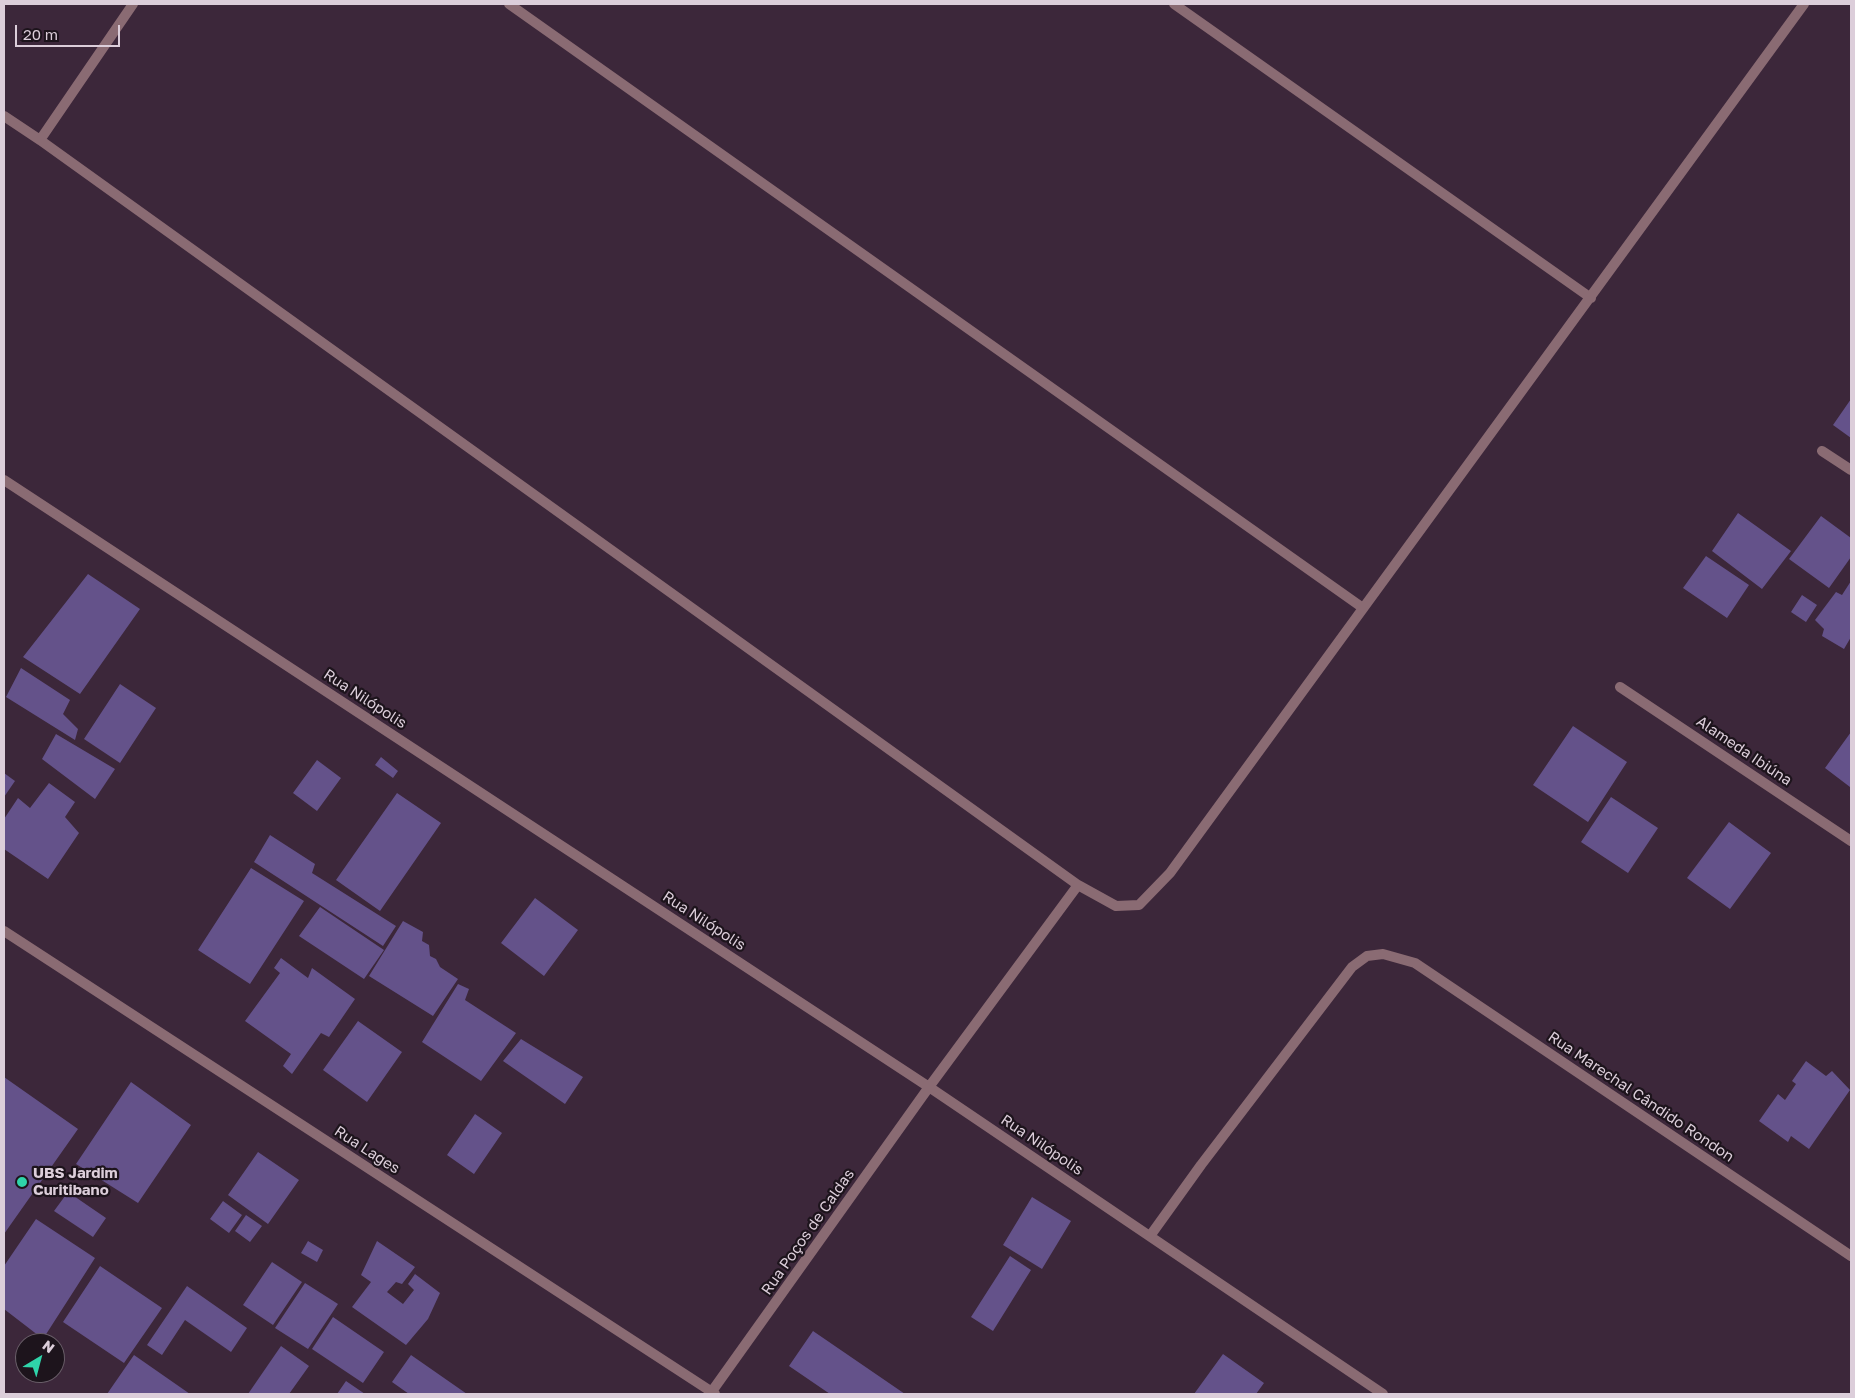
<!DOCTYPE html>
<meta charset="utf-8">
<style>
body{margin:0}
#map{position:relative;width:1855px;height:1398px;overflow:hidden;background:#3c273a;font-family:"Golos Text",sans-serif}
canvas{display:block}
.frame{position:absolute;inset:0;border:5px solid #dcceda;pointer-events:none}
.north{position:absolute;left:15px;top:1333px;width:50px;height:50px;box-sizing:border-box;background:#1d141c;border:1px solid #695e68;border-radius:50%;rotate:37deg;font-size:14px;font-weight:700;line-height:20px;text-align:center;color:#dcceda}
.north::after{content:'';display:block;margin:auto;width:18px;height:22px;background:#2fd4aa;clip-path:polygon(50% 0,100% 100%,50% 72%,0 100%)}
.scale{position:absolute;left:15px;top:25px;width:105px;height:22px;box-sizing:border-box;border:2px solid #dcceda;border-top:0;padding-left:6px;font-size:15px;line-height:18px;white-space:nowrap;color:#dcceda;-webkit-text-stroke:4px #1d141c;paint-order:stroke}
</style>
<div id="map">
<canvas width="1855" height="1398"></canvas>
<div class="frame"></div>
<div class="north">N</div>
<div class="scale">20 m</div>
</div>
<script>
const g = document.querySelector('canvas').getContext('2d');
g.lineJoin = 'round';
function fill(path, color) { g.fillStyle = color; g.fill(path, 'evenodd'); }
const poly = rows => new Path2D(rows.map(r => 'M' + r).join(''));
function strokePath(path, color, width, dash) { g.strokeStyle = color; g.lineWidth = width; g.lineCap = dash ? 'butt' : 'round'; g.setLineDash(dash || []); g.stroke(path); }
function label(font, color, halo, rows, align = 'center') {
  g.font = font + ' "Golos Text",sans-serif'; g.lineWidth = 4.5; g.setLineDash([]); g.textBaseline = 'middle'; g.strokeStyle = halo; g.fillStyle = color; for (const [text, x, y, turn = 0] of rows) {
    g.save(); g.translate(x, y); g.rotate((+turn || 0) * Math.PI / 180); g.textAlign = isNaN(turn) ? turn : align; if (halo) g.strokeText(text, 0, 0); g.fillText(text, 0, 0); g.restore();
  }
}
const building = poly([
 [1851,399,1851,438,1833,425],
 [1738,513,1791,551,1762,589,1712,551],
 [1821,516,1851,538,1851,557,1829,588,1789,559],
 [1706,556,1749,585,1727,618,1683,588],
 [88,574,140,609,80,694,23,657],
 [1851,581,1851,637,1844,649,1822,636,1824,629,1815,620,1836,592,1842,595],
 [1802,595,1817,605,1806,622,1791,612],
 [21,668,70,700,63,714,78,729,75,740,6,697],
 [120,684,156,708,120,763,84,739],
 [1573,726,1627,762,1588,822,1533,785],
 [1851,732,1851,785,1850,787,1825,768],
 [56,734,115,769,95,799,42,759],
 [381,757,398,771,393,778,375,765],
 [317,760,341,778,317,811,293,793],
 [4,773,15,781,4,797],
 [49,783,75,802,65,817,79,833,48,879,4,849,4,819,18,798,30,808],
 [397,793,441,823,380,911,336,880],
 [1611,797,1658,828,1628,873,1581,842],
 [1729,822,1771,853,1730,909,1687,878],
 [270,835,315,864,312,873,396,926,383,946,254,862],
 [251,868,304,901,250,984,198,950],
 [535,898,578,930,544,976,501,943],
 [320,907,384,950,364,979,299,936],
 [403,921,423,932,422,941,429,945,430,956,436,959,440,967,458,979,433,1016,369,976],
 [281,958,308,978,312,968,355,999,329,1037,321,1033,292,1074,283,1066,291,1054,245,1021,280,973,274,968],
 [458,984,469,989,465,1000,516,1033,481,1081,422,1042],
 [358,1021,402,1052,367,1102,323,1070],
 [521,1039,583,1077,565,1104,503,1061],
 [1806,1061,1826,1076,1832,1071,1850,1090,1809,1149,1791,1136,1788,1142,1759,1121,1778,1094,1785,1100,1796,1084,1792,1081],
 [4,1077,78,1129,4,1234],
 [131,1082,191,1125,138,1203,76,1164],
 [475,1114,502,1133,474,1174,447,1155],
 [258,1152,299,1180,268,1224,228,1195],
 [68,1192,106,1218,93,1237,54,1211],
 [1032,1197,1071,1221,1042,1269,1003,1245],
 [223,1201,242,1215,229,1233,210,1219],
 [246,1215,262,1226,250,1242,235,1231],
 [36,1219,95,1258,43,1339,4,1309,4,1266],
 [308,1241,323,1250,317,1262,301,1253],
 [377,1241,415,1267,402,1284,396,1282,387,1292,403,1304,414,1290,408,1284,415,1274,440,1293,428,1319,406,1345,352,1307,371,1282,361,1275],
 [1010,1256,1031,1270,993,1331,971,1317],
 [272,1262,302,1282,273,1325,243,1305],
 [100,1266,162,1308,124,1363,63,1322],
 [305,1283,338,1304,308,1349,275,1328],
 [187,1286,247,1328,231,1352,185,1320,162,1355,147,1345],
 [333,1317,384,1352,363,1383,312,1349],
 [813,1331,905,1394,830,1394,789,1366],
 [281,1346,309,1366,289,1394,248,1394],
 [1223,1354,1264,1383,1256,1394,1194,1394],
 [134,1355,190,1394,107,1394],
 [411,1355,467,1394,409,1394,392,1382],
 [346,1381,365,1394,337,1394]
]);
const street = poly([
 [509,4,1363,608],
 [1174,4,1591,298],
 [4,116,40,140,1078,885,1116,906,1139,905,1170,873,1804,4],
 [40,140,133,4],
 [1822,451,1851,470],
 [4,480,929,1087,1383,1394],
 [1620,687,1851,841],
 [4,931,715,1394],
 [1150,1236,1201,1165,1352,967,1367,956,1383,954,1415,963,1851,1256],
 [710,1394,929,1087,1078,885]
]);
const markers = [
 [22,1182,6,"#2fd4aa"]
];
const streetNames = [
 ["Rua Nilópolis",365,699,33],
 ["Alameda Ibiúna",1744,751,34],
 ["Rua Nilópolis",704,921,33],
 ["Rua Marechal Cândido Rondon",1641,1097,34],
 ["Rua Nilópolis",1042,1145,34],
 ["Rua Lages",367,1150,33],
 ["Rua Poços de Caldas",808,1232,-55]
];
const poiNames = [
 ["UBS Jardim",33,1173],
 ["Curitibano",33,1190]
];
fill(building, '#64528a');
strokePath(street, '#8a6b73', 10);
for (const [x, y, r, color] of markers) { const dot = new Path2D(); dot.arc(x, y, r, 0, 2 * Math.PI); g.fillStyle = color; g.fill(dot); strokePath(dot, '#1d141c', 2); }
label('15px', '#dcceda', '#1d141c', streetNames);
label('bold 15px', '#dcceda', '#1d141c', poiNames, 'left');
</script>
